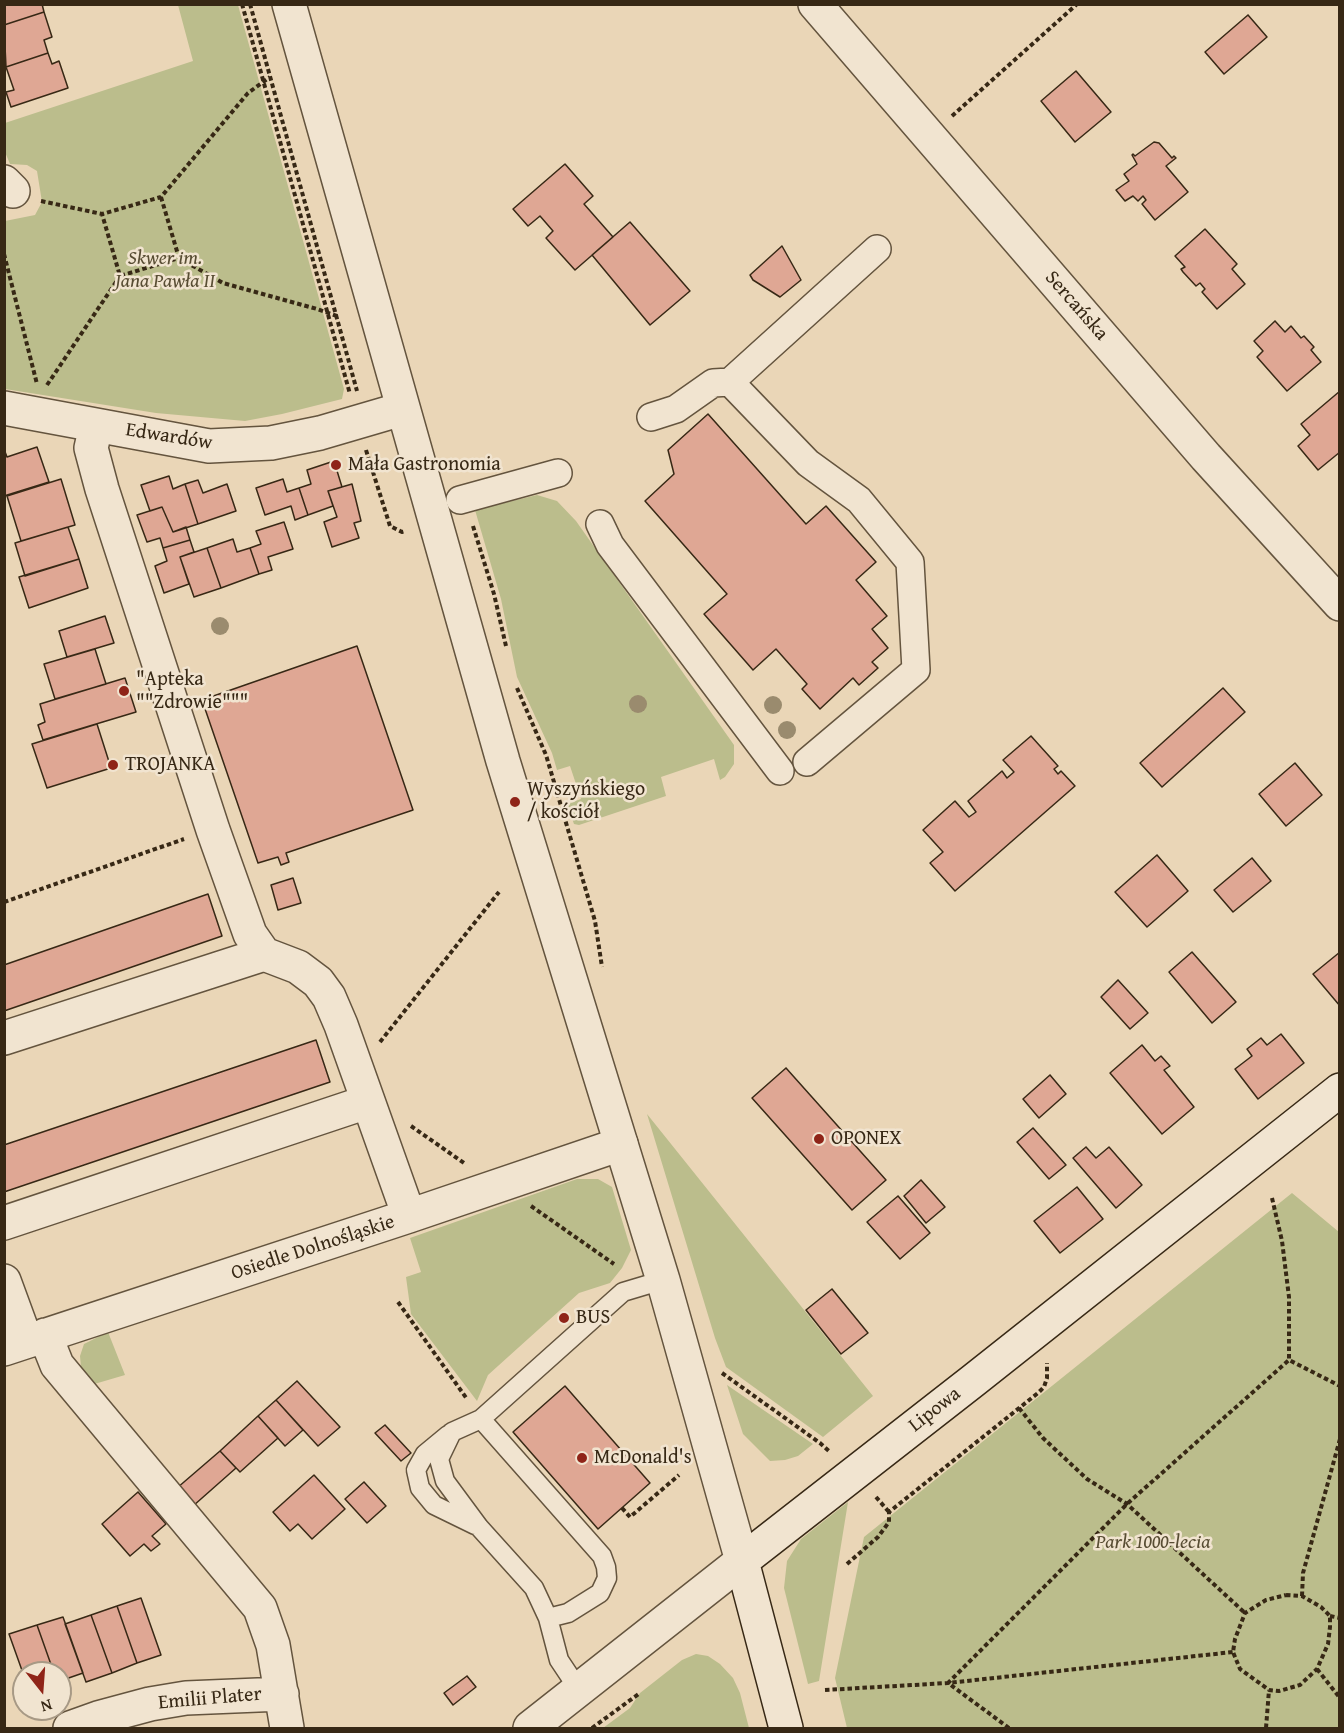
<!DOCTYPE html>
<meta charset="utf-8">
<style>
body{margin:0}
#map{position:relative;width:1344px;height:1733px;overflow:hidden;background:#ead6b7;font-family:"Gentium Book Plus",serif}
canvas{display:block}
.frame{position:absolute;inset:0;border:6px solid #372815;pointer-events:none}
.north{position:absolute;left:12px;top:1661px;width:60px;height:60px;box-sizing:border-box;background:#f1e4d0;border:2px solid #a79985;border-radius:50%;rotate:163deg;font-size:16px;font-weight:700;line-height:24px;text-align:center;color:#372815}
.north::after{content:'';display:block;margin:auto;width:21px;height:27px;background:#8f2418;clip-path:polygon(50% 0,100% 100%,50% 72%,0 100%)}
</style>
<div id="map">
<canvas width="1344" height="1733"></canvas>
<div class="frame"></div>
<div class="north">N</div>
</div>
<script>
const g = document.querySelector('canvas').getContext('2d');
g.lineJoin = 'round';
function fill(path, color) { g.fillStyle = color; g.fill(path, 'evenodd'); }
const poly = rows => new Path2D(rows.map(r => 'M' + r).join(''));
function strokePath(path, color, width, dash) { g.strokeStyle = color; g.lineWidth = width; g.lineCap = dash ? 'butt' : 'round'; g.setLineDash(dash || []); g.stroke(path); }
function label(font, color, halo, rows, align = 'center') {
  g.font = font + ' "Gentium Book Plus",serif'; g.lineWidth = 5; g.setLineDash([]); g.textBaseline = 'middle'; g.strokeStyle = halo; g.fillStyle = color; for (const [text, x, y, turn = 0] of rows) {
    g.save(); g.translate(x, y); g.rotate((+turn || 0) * Math.PI / 180); g.textAlign = isNaN(turn) ? turn : align; if (halo) g.strokeText(text, 0, 0); g.fillText(text, 0, 0); g.restore();
  }
}
const green = poly([
 [178,5,238,5,344,389,342,399,282,414,245,421,156,413,5,389,5,221,35,215,42,202,37,171,27,165,10,164,5,152,5,123,193,61],
 [537,495,557,501,576,521,734,745,734,764,725,777,720,780,714,759,661,777,666,796,579,825,574,824,567,804,581,799,570,766,557,770,552,753,517,677,501,599,475,510],
 [647,1114,873,1396,823,1437,726,1367,715,1338],
 [577,1179,598,1179,612,1187,631,1250,622,1268,610,1283,579,1293,488,1375,477,1401,411,1314,406,1277,421,1272,410,1238],
 [1292,1193,1339,1232,1339,1728,847,1728,835,1678,864,1537],
 [108,1332,125,1375,91,1385,81,1367,80,1356,84,1344],
 [727,1385,813,1444,798,1456,785,1460,770,1461,743,1434],
 [848,1502,819,1681,808,1684,784,1588,787,1561,801,1539],
 [696,1654,708,1656,720,1664,733,1678,740,1693,749,1728,603,1728,630,1708,640,1693,682,1660]
]);
const building = poly([
 [4,4,42,4,44,12,4,25,4,4],
 [44,12,52,37,44,40,48,53,6,67,4,25,44,12],
 [1248,15,1267,37,1224,74,1205,52,1248,15],
 [48,53,52,64,59,61,68,88,11,107,6,92,14,90,6,67,48,53],
 [1076,71,1111,112,1075,142,1041,101,1076,71],
 [1154,142,1159,143,1172,158,1174,156,1176,158,1166,166,1188,192,1155,220,1142,204,1146,200,1143,196,1138,201,1133,196,1125,201,1116,190,1129,181,1124,174,1137,164,1132,155,1133,154,1135,156,1154,142],
 [565,164,593,196,584,204,613,237,575,270,546,238,553,231,540,216,528,226,513,209,565,164],
 [630,222,690,291,650,325,592,255,630,222],
 [1205,229,1237,264,1232,269,1245,284,1217,309,1202,292,1205,289,1200,283,1196,286,1183,272,1181,269,1185,267,1175,256,1205,229],
 [782,246,801,280,780,297,753,280,750,275,782,246],
 [1275,321,1285,332,1291,326,1301,338,1304,336,1314,347,1311,350,1321,362,1287,391,1257,357,1263,351,1254,341,1275,321],
 [1340,391,1340,452,1318,470,1298,446,1310,435,1301,424,1340,391],
 [708,414,806,524,826,506,876,562,856,580,887,616,872,629,888,648,872,662,878,668,859,685,853,678,820,709,802,689,807,684,776,649,753,670,704,614,727,594,645,501,674,474,668,450,708,414],
 [37,447,49,482,4,496,4,449,7,457,37,447],
 [334,461,342,487,328,491,333,506,308,515,299,488,311,484,307,470,334,461],
 [169,476,173,489,185,484,198,524,173,532,162,507,150,511,141,485,169,476],
 [61,479,75,525,21,541,7,496,61,479],
 [283,479,287,492,299,488,308,515,295,520,291,506,265,515,256,488,283,479],
 [198,480,203,493,227,484,236,511,198,524,185,484,198,480],
 [352,484,361,521,354,523,359,538,332,547,324,522,337,517,328,491,352,484],
 [162,507,173,532,186,527,190,540,163,548,160,538,147,542,137,515,162,507],
 [284,522,293,549,268,557,272,570,259,574,250,548,261,544,256,531,284,522],
 [68,527,79,559,25,576,15,543,68,527],
 [233,539,237,552,250,548,259,574,221,588,207,548,233,539],
 [190,540,194,552,180,557,189,584,164,593,155,566,167,561,163,548,190,540],
 [207,548,221,588,194,597,180,557,207,548],
 [79,559,88,588,29,608,19,577,79,559],
 [105,616,114,643,67,657,59,631,105,616],
 [357,646,413,810,286,853,289,862,281,865,278,857,258,863,202,700,357,646],
 [95,649,106,684,55,699,44,664,95,649],
 [125,678,136,712,43,740,38,725,45,722,40,704,125,678],
 [1223,688,1245,712,1162,787,1140,763,1223,688],
 [97,724,111,768,47,788,32,744,97,724],
 [1031,736,1058,766,1054,769,1058,774,1061,771,1075,786,955,891,930,863,943,852,923,830,955,801,969,817,976,812,968,801,1002,771,1007,778,1014,772,1003,760,1031,736],
 [1295,763,1322,795,1286,826,1259,794,1295,763],
 [1157,855,1188,891,1147,927,1115,892,1157,855],
 [1252,858,1271,881,1233,912,1214,890,1252,858],
 [293,878,301,903,278,910,271,885,293,878],
 [208,894,222,936,4,1011,4,965,208,894],
 [1192,952,1236,1002,1212,1023,1169,972,1192,952],
 [1340,952,1340,1006,1313,974,1340,952],
 [1118,980,1148,1013,1130,1029,1101,997,1118,980],
 [1281,1034,1304,1063,1258,1099,1235,1069,1252,1056,1247,1049,1261,1038,1267,1045,1281,1034],
 [316,1040,330,1082,4,1192,4,1145,316,1040],
 [1142,1045,1155,1061,1161,1056,1170,1066,1164,1070,1194,1107,1162,1134,1110,1073,1142,1045],
 [786,1068,886,1180,852,1210,752,1098,786,1068],
 [1050,1075,1066,1094,1039,1118,1023,1099,1050,1075],
 [1033,1128,1066,1165,1049,1179,1017,1142,1033,1128],
 [1086,1147,1096,1158,1109,1147,1142,1185,1116,1208,1073,1158,1086,1147],
 [921,1180,945,1207,926,1223,904,1196,921,1180],
 [1077,1187,1103,1219,1060,1253,1034,1221,1077,1187],
 [898,1196,930,1233,900,1259,867,1222,898,1196],
 [832,1289,868,1333,841,1354,806,1310,832,1289],
 [297,1381,340,1427,318,1446,276,1400,297,1381],
 [565,1386,650,1483,598,1529,513,1432,565,1386],
 [276,1400,303,1430,285,1446,258,1416,276,1400],
 [258,1416,278,1438,240,1472,220,1451,258,1416],
 [385,1425,411,1453,401,1461,375,1433,385,1425],
 [220,1451,236,1468,193,1506,177,1488,220,1451],
 [314,1475,345,1509,312,1539,298,1524,290,1531,273,1512,314,1475],
 [364,1482,386,1506,367,1523,345,1499,364,1482],
 [138,1492,166,1524,152,1536,160,1544,151,1551,144,1544,130,1556,102,1524,138,1492],
 [141,1598,161,1655,137,1663,117,1606,141,1598],
 [117,1606,137,1663,112,1673,91,1615,117,1606],
 [91,1615,112,1673,86,1682,65,1624,91,1615],
 [63,1617,83,1673,60,1681,60,1673,54,1673,37,1625,63,1617],
 [37,1625,54,1673,24,1673,24,1676,9,1634,37,1625],
 [467,1676,476,1687,453,1705,444,1693,467,1676]
]);
const path = poly([
 [242,4,350,394],
 [250,4,357,391],
 [952,116,1077,4],
 [161,197,179,258,120,276,102,214,161,197,248,93,270,77],
 [41,201,102,214],
 [4,254,37,384],
 [179,258,223,283,317,309,337,316],
 [47,385,120,276],
 [366,450,390,526,402,532,406,531],
 [473,526,494,594,506,646],
 [517,688,546,755,595,921,602,967],
 [4,902,184,839],
 [380,1042,499,892],
 [411,1126,464,1163],
 [1272,1198,1282,1241,1289,1297,1289,1360],
 [531,1206,614,1264],
 [398,1302,467,1399],
 [722,1373,820,1443,830,1452],
 [1019,1408,1043,1438,1087,1479,1127,1504,1245,1613],
 [876,1497,889,1512],
 [622,1508,630,1517,679,1475],
 [847,1564,878,1537,889,1522,889,1512,1038,1393,1044,1387,1047,1378,1047,1363],
 [1286,1595,1302,1596,1321,1607,1330,1616,1330,1627,1328,1644,1317,1669,1300,1685,1279,1691,1269,1690,1240,1669,1233,1652,1235,1639,1245,1613,1266,1600,1286,1595],
 [1302,1596,1303,1573,1340,1439],
 [1330,1616,1340,1618],
 [1317,1669,1340,1698],
 [825,1690,948,1683,1233,1652],
 [592,1728,640,1693],
 [1009,1728,948,1683,1127,1504,1289,1360,1340,1386],
 [1266,1728,1269,1690]
]);
const service = poly([
 [481,1419,623,1292,663,1280],
 [448,1435,425,1454,416,1470,420,1488,434,1505,475,1525],
 [548,1618,568,1613,600,1593,607,1578,606,1567,602,1556,481,1419,452,1432,439,1459,445,1481,479,1527,534,1588,548,1618,559,1660,579,1690]
]);
const pedestrian = poly([
 [730,382,808,463,859,500,910,562,916,670,807,762],
 [651,417,676,409,713,383,730,382,877,249],
 [460,500,558,473],
 [600,524,610,545,780,771]
]);
const minor = poly([
 [815,4,1206,457,1340,604],
 [4,182,13,191],
 [4,408,209,446,271,443,320,433,402,409],
 [96,426,91,448,102,489,213,830,250,934,264,954,298,967,318,982,329,997,341,1025,409,1216],
 [4,1038,264,954],
 [4,1223,367,1102],
 [4,1281,26,1341],
 [45,1335,57,1365,260,1608,273,1645,287,1728],
 [4,1349,409,1216,621,1144],
 [70,1728,98,1718,150,1704,186,1698,282,1694]
]);
const tertiary = poly([
 [289,4,503,761,663,1280,742,1561,530,1728]
]);
const secondary = poly([
 [786,1728,742,1561,974,1380,1340,1090]
]);
const trees = [
 [220,626],
 [638,704],
 [773,705],
 [787,730]
];
const markers = [
 [336,465,6,"#8f2418"],
 [124,691,6,"#8f2418"],
 [113,765,6,"#8f2418"],
 [515,802,6,"#8f2418"],
 [819,1139,6,"#8f2418"],
 [564,1318,6,"#8f2418"],
 [582,1458,6,"#8f2418"]
];
const parkNames = [
 ["Skwer im.",165,259],
 ["Jana Pawła II",165,282],
 ["Park 1000-lecia",1153,1543]
];
const streetNames = [
 ["Sercańska",1076,306,49],
 ["Edwardów",169,437,9],
 ["Osiedle Dolnośląskie",313,1248,-18],
 ["Lipowa",935,1410,-38],
 ["Emilii Plater",210,1699,-5]
];
const poiNames = [
 ["Mała Gastronomia",348,465],
 ["\"Apteka",136,680],
 ["\"\"Zdrowie\"\"\"",136,703],
 ["TROJANKA",125,765],
 ["Wyszyńskiego",527,790],
 ["/ kościół",527,813],
 ["OPONEX",831,1139],
 ["BUS",576,1318],
 ["McDonald's",594,1458]
];
fill(green, '#bbbd8c');
fill(building, '#dfa794');
strokePath(building, '#372815', 1.5);
strokePath(service, '#64543e', 21);
strokePath(pedestrian, '#64543e', 30);
strokePath(minor, '#64543e', 36);
strokePath(tertiary, '#64543e', 36);
strokePath(secondary, '#372815', 36);
strokePath(path, '#372815', 4, [4.5, 3]);
strokePath(service, '#f1e4d0', 18);
strokePath(pedestrian, '#f1e4d0', 27);
strokePath(minor, '#f1e4d0', 33);
strokePath(tertiary, '#f1e4d0', 33);
strokePath(secondary, '#f1e4d0', 33);
g.fillStyle = '#9a8b6e';
for (const [x, y] of trees) { g.beginPath(); g.arc(x, y, 9, 0, 2 * Math.PI); g.fill(); }
for (const [x, y, r, color] of markers) { const dot = new Path2D(); dot.arc(x, y, r, 0, 2 * Math.PI); g.fillStyle = color; g.fill(dot); strokePath(dot, '#f1e4d0', 2); }
label('italic 20px', '#584d33', '#f1e4d0', parkNames);
label('20px', '#372815', '#f1e4d0', streetNames);
label('20px', '#372815', '#f1e4d0', poiNames, 'left');
</script>
